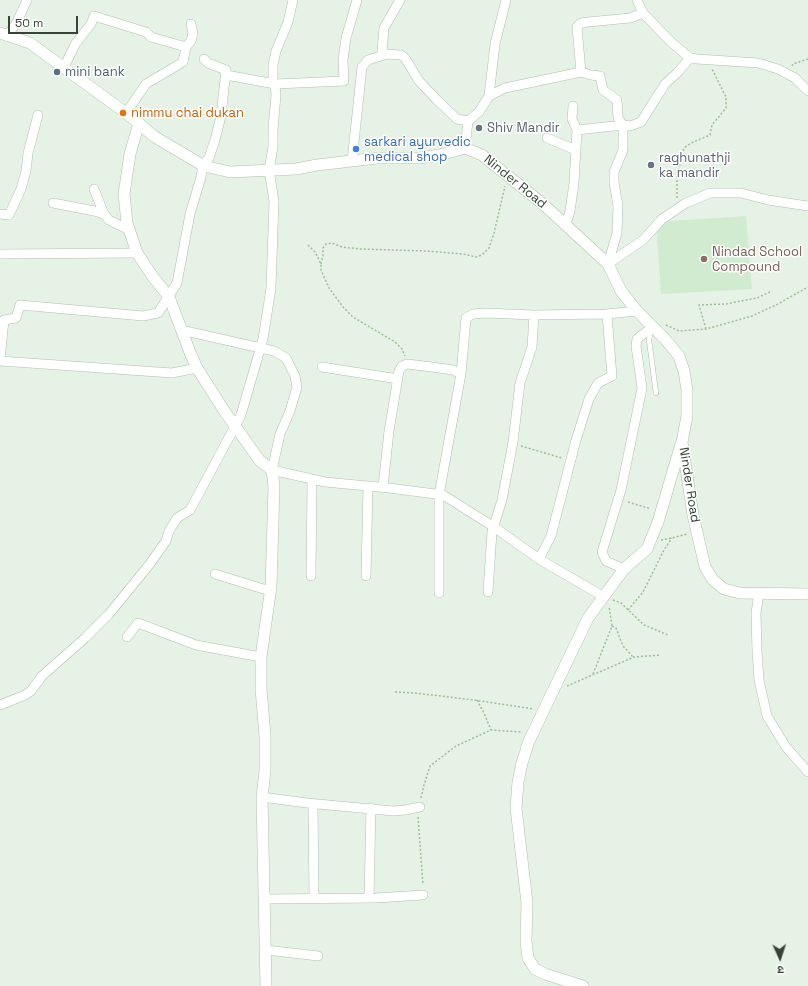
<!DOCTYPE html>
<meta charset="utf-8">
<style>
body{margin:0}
#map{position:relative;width:808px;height:986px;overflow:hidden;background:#e6f2e5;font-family:"Space Grotesk","Noto Sans Devanagari",sans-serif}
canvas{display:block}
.north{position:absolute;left:760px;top:938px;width:40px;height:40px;-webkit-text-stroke:3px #fff;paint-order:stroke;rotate:177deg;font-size:11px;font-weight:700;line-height:16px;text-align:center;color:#374535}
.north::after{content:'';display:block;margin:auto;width:14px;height:18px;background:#374535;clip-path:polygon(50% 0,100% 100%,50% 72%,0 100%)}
.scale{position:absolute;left:8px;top:16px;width:70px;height:18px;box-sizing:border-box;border:2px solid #374535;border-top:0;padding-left:5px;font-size:12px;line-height:14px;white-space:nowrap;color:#374535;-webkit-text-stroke:3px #fff;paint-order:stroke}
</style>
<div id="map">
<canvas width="808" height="986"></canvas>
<div class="north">उ</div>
<div class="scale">50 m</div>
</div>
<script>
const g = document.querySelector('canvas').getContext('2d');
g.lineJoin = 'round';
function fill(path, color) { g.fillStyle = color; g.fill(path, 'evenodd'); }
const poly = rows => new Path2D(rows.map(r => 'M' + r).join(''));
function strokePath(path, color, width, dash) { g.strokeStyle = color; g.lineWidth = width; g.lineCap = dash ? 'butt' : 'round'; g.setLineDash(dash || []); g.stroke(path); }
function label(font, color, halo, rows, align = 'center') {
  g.font = font + ' "Space Grotesk",sans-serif'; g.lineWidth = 3; g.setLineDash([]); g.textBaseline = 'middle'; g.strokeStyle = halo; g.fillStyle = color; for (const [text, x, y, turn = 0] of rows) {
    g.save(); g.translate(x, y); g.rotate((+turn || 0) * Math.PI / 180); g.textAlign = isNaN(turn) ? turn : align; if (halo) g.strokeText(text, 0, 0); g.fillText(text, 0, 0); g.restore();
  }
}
const education = poly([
 [746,216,752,289,661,294,656,222]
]);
const path = poly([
 [792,66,793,64,808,59],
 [677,198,677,176,684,148,691,143,710,135,712,125,726,108,726,97,712,69],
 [308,245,315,252,321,264,321,270,329,288,343,307,353,317,395,342,402,349,405,356],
 [321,264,323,256,323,248,326,244,332,243,342,247,360,249,426,251,463,254,476,257,482,255,489,248,494,233,505,186],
 [666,325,679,331,706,329,752,316,776,305,808,287],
 [706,329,699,305,726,304,757,298,772,291],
 [521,446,562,458],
 [628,502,651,509],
 [661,540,672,538,687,534],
 [613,600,621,603,644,625,668,635],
 [628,610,643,592,664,550,672,538],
 [612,626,616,628,623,646,633,657],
 [593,674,612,626,609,606],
 [567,686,634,657,661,655],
 [395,692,415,693,474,700,534,709],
 [477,700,484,713,491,730],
 [421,798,424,785,430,766,456,746,491,730,521,732],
 [418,817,423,885]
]);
const service = poly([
 [651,329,649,340,656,393]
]);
const minor = poly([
 [400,0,384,28,382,51,385,54,401,55,405,58,419,81,436,99,457,119,468,121],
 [637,0,643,13,671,42,690,58,697,59,758,63,778,69,795,78,808,91],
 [7,36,17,22,27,0],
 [64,67,76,43,91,24,94,16,146,32,151,37,186,47],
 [581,72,591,75,600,76,603,90,617,100,618,118,623,125,623,150,614,172,614,182,618,206,617,233,608,264],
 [226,75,275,84,344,81,343,60,346,38,357,0],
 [489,96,505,88,581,72,577,27,581,23,588,22,630,18,643,13],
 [573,106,572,119,577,130],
 [126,113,146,84,183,62,186,47,191,41,193,33,191,24],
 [547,138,576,150],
 [465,148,468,121,479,112,489,96,495,44,506,0],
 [352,161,362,67,368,60,387,54],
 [94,189,104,214,109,220,129,230],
 [53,203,94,211,104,214],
 [0,214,9,215,21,189,26,171,28,153,38,115],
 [566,224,570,211,574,183,577,130,623,125,630,126,641,122,665,84,677,73,690,58],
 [0,254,137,253],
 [608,264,643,240,662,219,686,203,710,193,741,193,768,200,808,206],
 [181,330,274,351,286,358,295,376,297,387,290,411,280,434,272,470,325,482,389,488,443,495,448,498,494,527,539,559,604,597],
 [0,359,4,320,16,318,20,305,143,316,158,313,177,283,190,214,201,177,203,165,209,158,215,140,221,116,226,70,208,63,204,59],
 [0,361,172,373,197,368],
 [322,367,398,379],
 [383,487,389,431,399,371,402,366,407,364,432,367,453,370,461,374],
 [539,559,551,536,576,440,589,399,598,383,612,376,607,314],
 [624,569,606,561,602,552,621,490,640,398,642,388,636,346,637,339,652,327],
 [215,574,270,591],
 [311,576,312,479],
 [366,576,368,486],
 [488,592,492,532,502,500,513,442,520,383,532,347,534,315,607,314,637,311],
 [439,593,439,495,461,374,466,318,473,314,485,313,534,315],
 [759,593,756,613,757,651,759,680,767,716,786,747,808,772],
 [127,637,138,623,196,645,261,657],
 [0,705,25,695,31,691,42,676,85,638,109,614,149,565,166,541,169,531,177,518,190,510,241,415,263,339,271,288,274,201,269,170,273,147,273,129,276,95,275,84,273,81,273,65,276,51,288,22,293,0],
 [262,797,307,803,393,811,405,810,420,807],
 [313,804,314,898],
 [369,898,371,808],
 [265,899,376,898,423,895],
 [266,950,318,956]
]);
const tertiary = poly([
 [0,33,30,43,126,113,155,137,204,166,230,172,296,169,317,165,377,158,420,158,440,155,465,148,482,155,543,204,608,264,621,291,637,311,665,339,679,356,684,371,687,390,687,416,682,442,693,515,705,567,713,580,724,589,740,593,808,594],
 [139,123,130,154,124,194,127,223,137,253,153,277,169,297,191,355,197,368,225,412,260,461,272,470,274,486,271,587,261,657,261,689,265,736,265,771,262,797,266,986],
 [583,986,545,974,535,969,528,958,526,941,527,903,516,808,518,782,522,763,529,741,588,618,624,569,647,549,658,522,681,444]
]);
const markers = [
 [57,72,4,"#5c6f8a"],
 [123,113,4,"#e8710a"],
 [479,128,4,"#6b7280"],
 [356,149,4,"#3f7fe0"],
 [651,165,4,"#6b7280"],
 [704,259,4,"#8d6e63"]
];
const serviceNames = [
 ["mini bank",65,72]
];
const foodNames = [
 ["nimmu chai dukan",131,113]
];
const worshipNames = [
 ["Shiv Mandir",487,128],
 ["raghunathji",659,158],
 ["ka mandir",659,173]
];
const shopNames = [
 ["sarkari ayurvedic",364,142],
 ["medical shop",364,157]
];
const streetNames = [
 ["Ninder Road",515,182,39],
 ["Ninder Road",689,485,81]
];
const educationNames = [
 ["Nindad School",712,252],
 ["Compound",712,267]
];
fill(education, '#d0ebcf');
strokePath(service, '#adc1ab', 5.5);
strokePath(minor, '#adc1ab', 10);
strokePath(tertiary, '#adc1ab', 12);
strokePath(path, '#9dbf99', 1.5, [2, 2]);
strokePath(service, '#fff', 4.5);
strokePath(minor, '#fff', 9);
strokePath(tertiary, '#fff', 11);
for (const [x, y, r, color] of markers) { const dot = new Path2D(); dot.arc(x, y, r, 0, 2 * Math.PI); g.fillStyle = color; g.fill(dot); strokePath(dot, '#fff', 1.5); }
label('13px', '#4e5e75', '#fff', serviceNames, 'left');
label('13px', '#c56008', '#fff', foodNames, 'left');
label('13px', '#5b616d', '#fff', worshipNames, 'left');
label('13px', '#366cbe', '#fff', shopNames, 'left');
label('13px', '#374535', '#fff', streetNames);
label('13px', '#785e54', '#fff', educationNames, 'left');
</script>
